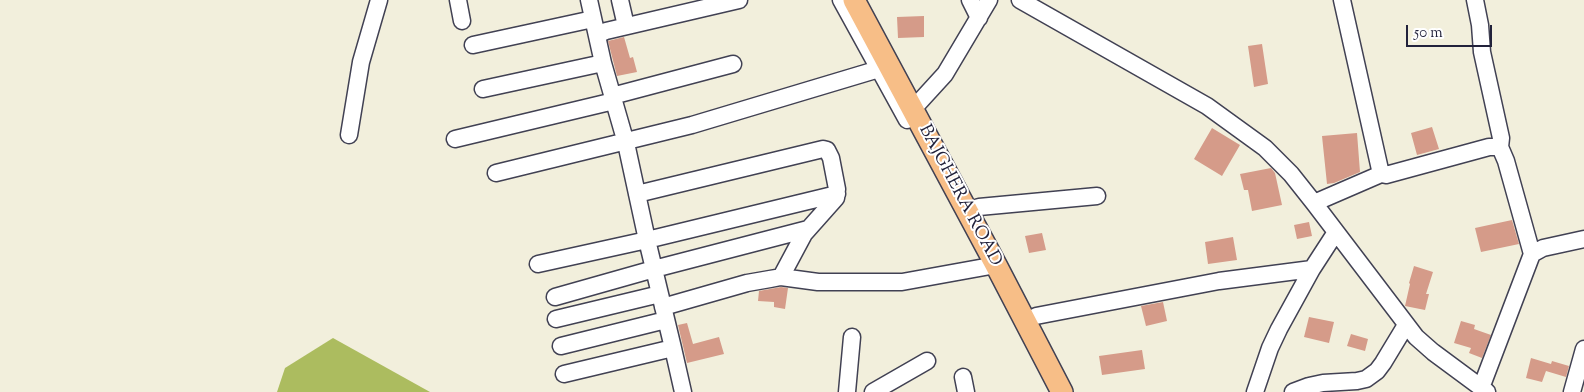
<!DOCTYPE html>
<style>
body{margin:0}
#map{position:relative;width:1584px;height:392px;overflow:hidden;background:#f2efdc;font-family:"Sorts Mill Goudy",serif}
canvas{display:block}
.scale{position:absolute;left:1406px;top:25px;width:86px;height:22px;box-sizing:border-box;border:2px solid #22223b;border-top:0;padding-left:6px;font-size:15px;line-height:18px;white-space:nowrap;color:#22223b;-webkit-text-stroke:4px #fff;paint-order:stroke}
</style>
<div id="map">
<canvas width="1584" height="392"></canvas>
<div class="scale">50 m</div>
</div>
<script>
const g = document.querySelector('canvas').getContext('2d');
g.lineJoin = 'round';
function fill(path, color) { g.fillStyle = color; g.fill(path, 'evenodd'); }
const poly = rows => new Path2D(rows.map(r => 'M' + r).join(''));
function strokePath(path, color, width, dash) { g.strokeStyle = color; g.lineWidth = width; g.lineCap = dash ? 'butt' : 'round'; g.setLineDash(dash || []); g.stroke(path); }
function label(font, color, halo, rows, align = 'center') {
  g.font = font + ' "Sorts Mill Goudy",serif'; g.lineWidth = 4; g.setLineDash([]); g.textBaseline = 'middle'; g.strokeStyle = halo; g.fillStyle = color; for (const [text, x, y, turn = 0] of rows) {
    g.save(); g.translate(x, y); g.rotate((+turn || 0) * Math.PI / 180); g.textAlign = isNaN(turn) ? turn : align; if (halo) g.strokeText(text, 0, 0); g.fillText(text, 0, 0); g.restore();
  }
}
const green = poly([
 [333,338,430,392,277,392,285,368]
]);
const building = poly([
 [924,16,924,37,898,38,897,17],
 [624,37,630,58,633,57,637,72,617,76,608,41],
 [1262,44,1268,84,1254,87,1248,46],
 [1432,127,1439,149,1417,155,1411,133],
 [1212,128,1240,145,1222,176,1194,159],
 [1357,133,1360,172,1334,183,1327,184,1322,136],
 [1271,168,1275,173,1282,205,1252,211,1248,190,1244,190,1240,174],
 [1512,220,1519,244,1481,252,1475,228],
 [1309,222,1312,236,1297,239,1294,225],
 [1042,233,1046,250,1029,253,1025,236],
 [1233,237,1237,260,1208,264,1205,242],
 [1414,266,1433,272,1426,294,1429,294,1425,310,1405,306,1410,284,1409,283],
 [781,287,788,288,785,309,774,307,774,302,758,301,759,291],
 [1163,302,1167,321,1146,326,1141,306],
 [1309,317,1334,322,1329,343,1304,337],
 [1461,321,1475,325,1474,329,1491,335,1482,358,1469,353,1471,348,1454,343],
 [687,323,693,344,719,337,724,354,687,363,678,325],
 [1351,334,1368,339,1365,351,1347,346],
 [1142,350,1145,369,1102,375,1099,356],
 [1531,358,1551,364,1552,361,1569,366,1566,377,1546,371,1542,382,1526,378]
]);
const minor = poly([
 [458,0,462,21],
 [589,0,603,63,626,143,647,240,673,348,683,392],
 [620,0,626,26],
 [841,0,907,120],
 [970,0,979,18],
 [1020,0,1207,106,1265,148,1291,174,1314,203,1416,337,1433,352,1487,392],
 [1342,0,1381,174,1386,175,1489,147,1500,147,1506,161,1532,254],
 [1475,0,1480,25,1482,52,1501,138,1500,147],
 [597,35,606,31,739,0],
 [473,45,593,19],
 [483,89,603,63],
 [612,96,733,64],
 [913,109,945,74,989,0],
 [349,135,361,62,379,0],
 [455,139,614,101],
 [496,173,692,125,889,66],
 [637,194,823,149,827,150,831,158,837,189,836,198,804,234,781,277],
 [1314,203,1381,174],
 [979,207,1097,196],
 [538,264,647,240,837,194],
 [555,297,654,269,808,229],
 [663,307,747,283,770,279,781,277,818,282,902,282,996,265],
 [1036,316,1219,281,1312,269],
 [556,319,660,294],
 [561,346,666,320],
 [564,374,673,348],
 [963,377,966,392],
 [1481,388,1532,254,1543,248,1584,239],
 [847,392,852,337],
 [873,392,927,361],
 [1255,392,1270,348,1279,329,1312,269,1336,232],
 [1293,392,1309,386,1323,383,1357,381,1366,379,1377,371,1383,363,1406,325],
 [1572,392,1584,349]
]);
const major = poly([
 [854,0,996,265,1062,392]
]);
const streetNames = [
 ["BAJGHERA ROAD",959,196,62]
];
fill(green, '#acbc5f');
fill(building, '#d59b89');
strokePath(minor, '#414153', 19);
strokePath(major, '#414153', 24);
strokePath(minor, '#fff', 16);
strokePath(major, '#f7be87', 21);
label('18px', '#22223b', '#fff', streetNames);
</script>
